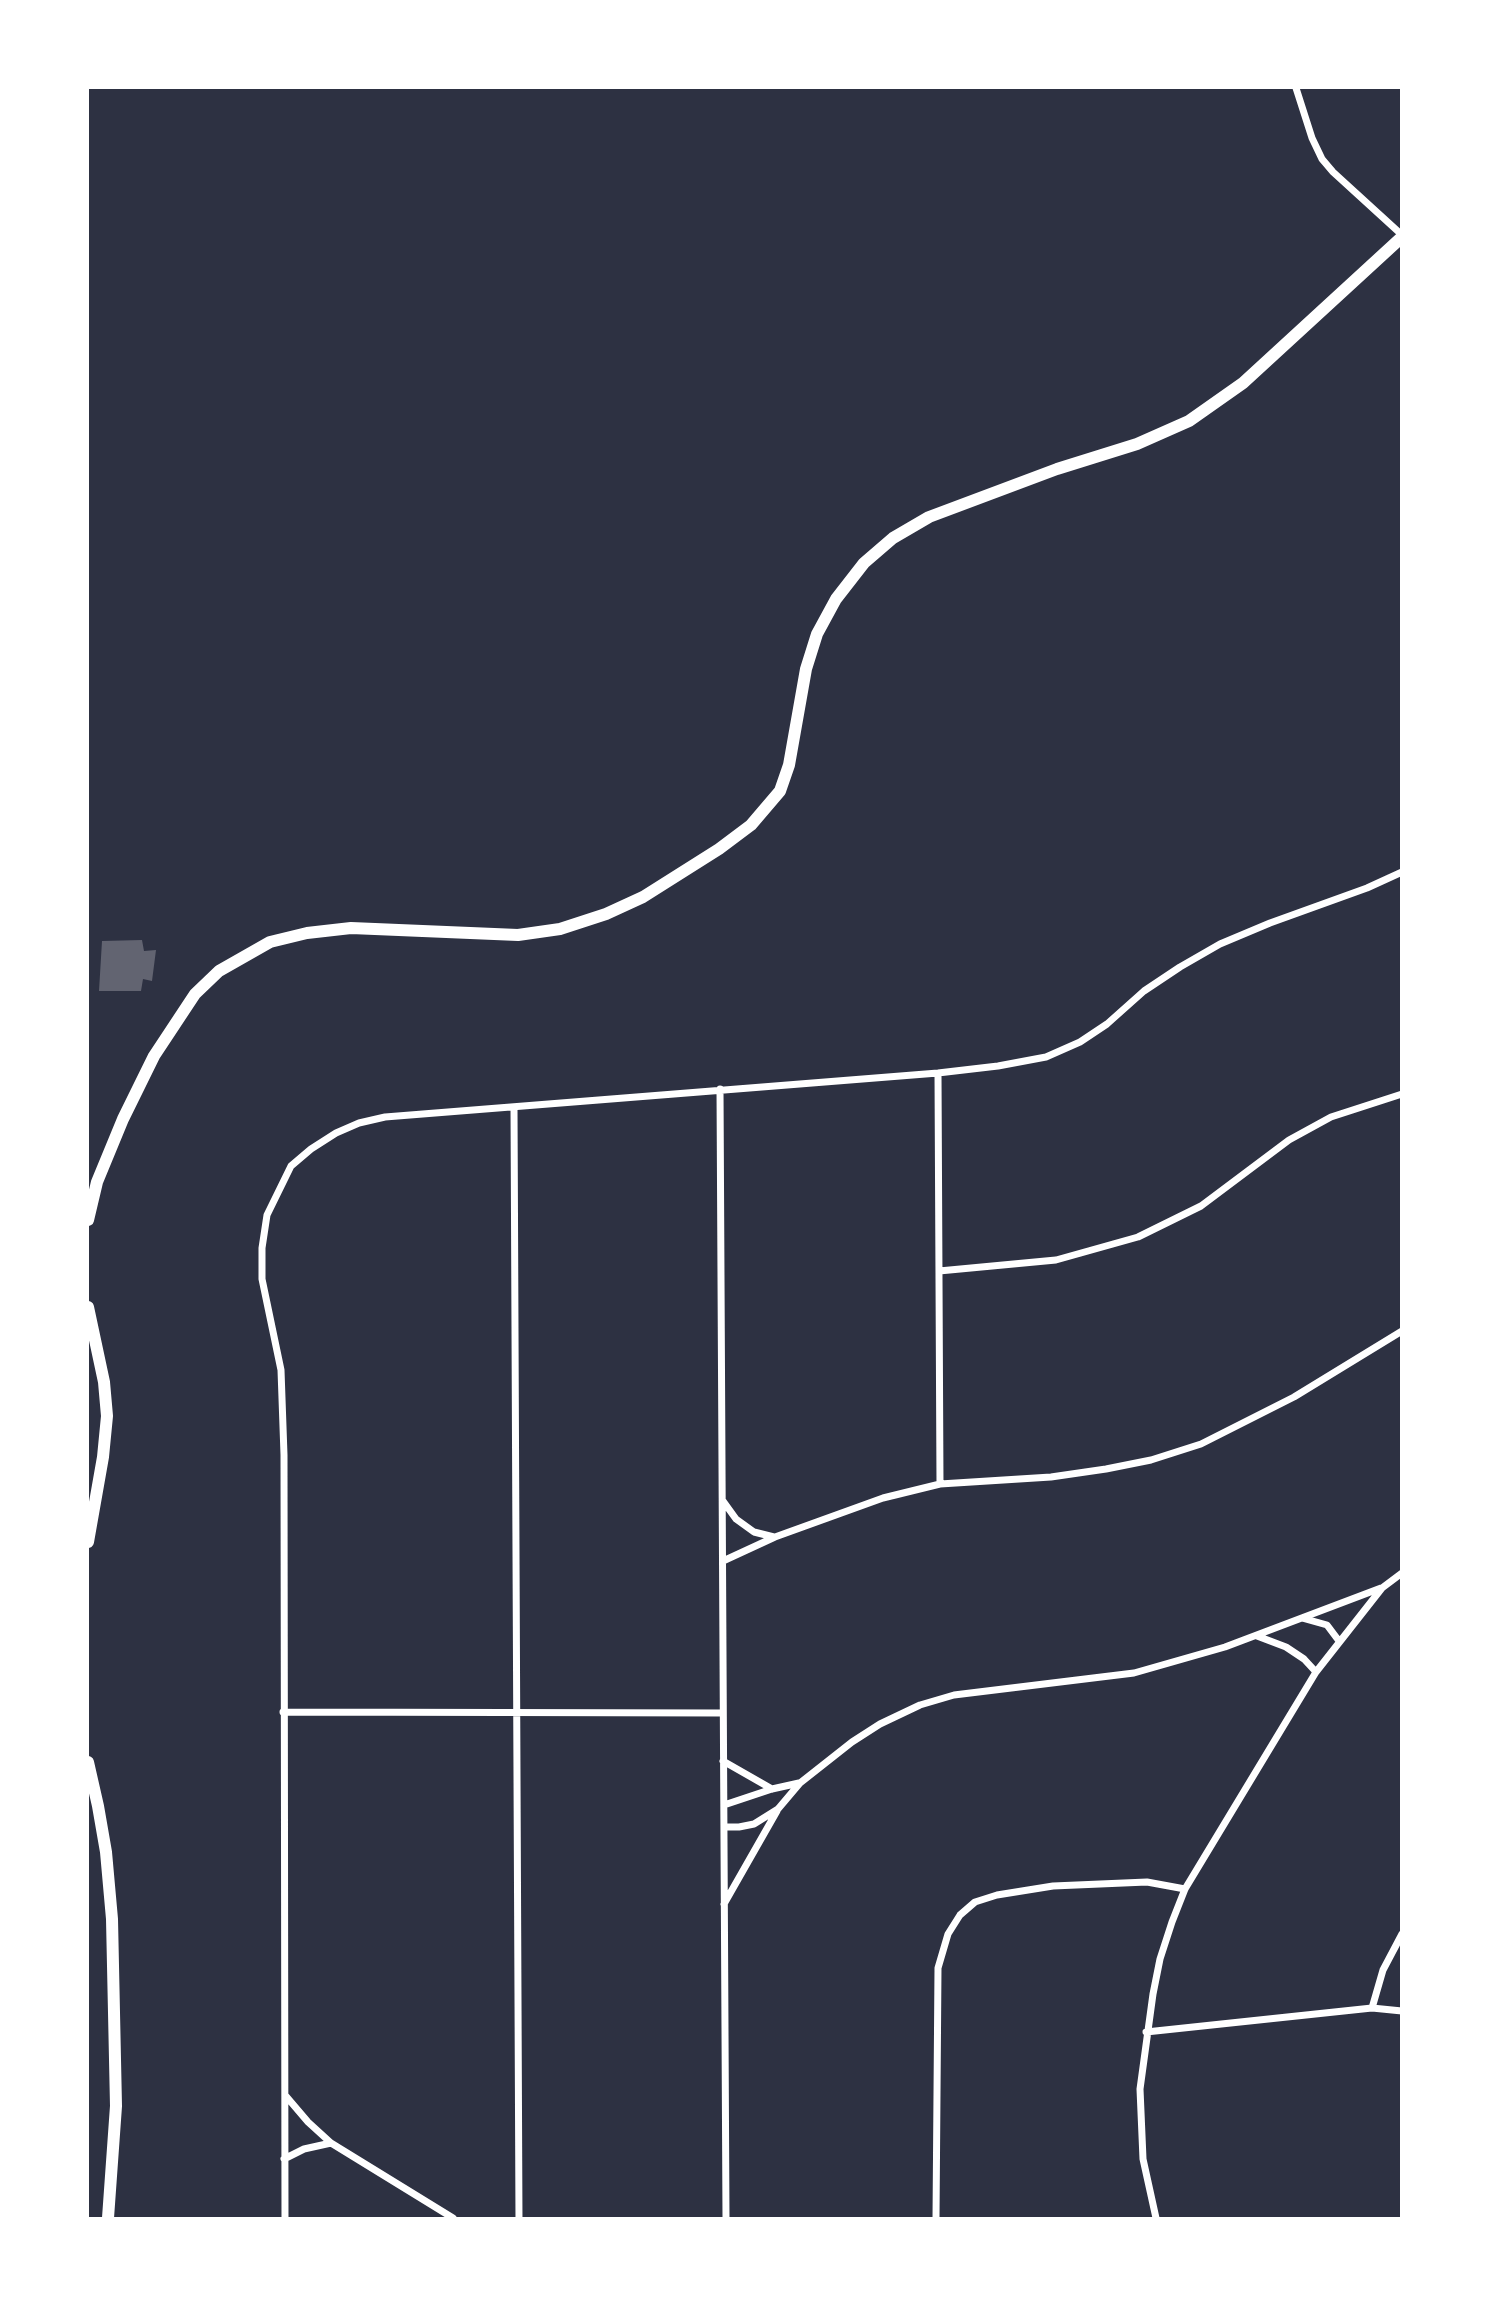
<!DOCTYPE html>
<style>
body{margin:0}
#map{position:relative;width:1489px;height:2306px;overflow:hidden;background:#2d3142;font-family:Helvetica,sans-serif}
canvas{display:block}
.frame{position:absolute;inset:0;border:89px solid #fff;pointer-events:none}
</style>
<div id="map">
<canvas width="1489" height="2306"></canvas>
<div class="frame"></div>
</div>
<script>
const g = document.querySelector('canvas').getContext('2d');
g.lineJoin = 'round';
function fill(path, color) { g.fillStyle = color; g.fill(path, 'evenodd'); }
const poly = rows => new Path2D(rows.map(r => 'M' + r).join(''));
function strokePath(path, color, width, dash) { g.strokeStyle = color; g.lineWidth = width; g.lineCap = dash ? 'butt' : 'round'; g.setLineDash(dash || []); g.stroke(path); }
const building = poly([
 [142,940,144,951,156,950,152,981,143,979,141,991,99,991,102,941]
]);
const minor = poly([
 [1296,88,1312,138,1322,159,1333,172,1402,235],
 [938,1073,940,1484],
 [720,1089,726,2218],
 [514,1107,519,2218],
 [939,1271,1056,1260,1138,1237,1201,1206,1289,1140,1331,1117,1402,1094],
 [723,1501,736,1519,754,1532,774,1537],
 [723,1561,775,1537,883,1498,940,1484,1051,1477,1106,1469,1151,1460,1201,1444,1294,1397,1402,1331],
 [1302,1618,1327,1625,1339,1641],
 [1257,1636,1286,1647,1304,1659,1316,1672],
 [283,1712,723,1713],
 [723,1761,772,1789],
 [724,1805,772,1789,799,1783],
 [724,1827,739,1827,754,1824,778,1809,800,1783,852,1742,880,1724,920,1705,954,1695,1134,1673,1225,1647,1381,1588],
 [724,1904,777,1811],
 [1372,2008,1383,1970,1402,1934],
 [1146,2032,1372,2008,1402,2011],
 [285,2095,308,2122,331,2143,453,2218],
 [284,2159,304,2149,331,2143],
 [285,2218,284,1455,281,1370,262,1279,262,1248,267,1215,291,1166,311,1149,336,1133,359,1123,385,1117,938,1073,998,1066,1046,1057,1080,1042,1107,1024,1144,991,1180,967,1220,944,1270,923,1367,888,1402,872],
 [936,2218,938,1968,948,1934,960,1915,975,1902,997,1895,1053,1886,1147,1882,1185,1889],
 [1156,2218,1143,2159,1140,2089,1153,1994,1160,1959,1172,1922,1185,1889,1316,1672,1382,1588,1402,1573]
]);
const tertiary = poly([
 [88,1220,97,1182,123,1119,154,1056,195,994,219,971,270,942,307,933,351,928,518,935,560,929,606,914,643,897,719,849,751,825,780,791,789,765,806,669,817,634,836,599,864,563,893,538,929,517,1057,469,1137,444,1189,421,1243,383,1402,237],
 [88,1307,104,1382,107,1416,103,1457,88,1542],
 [88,1762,98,1806,106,1852,112,1919,116,2106,108,2218]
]);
fill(building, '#626471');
strokePath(minor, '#fff', 7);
strokePath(tertiary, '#fff', 12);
</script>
